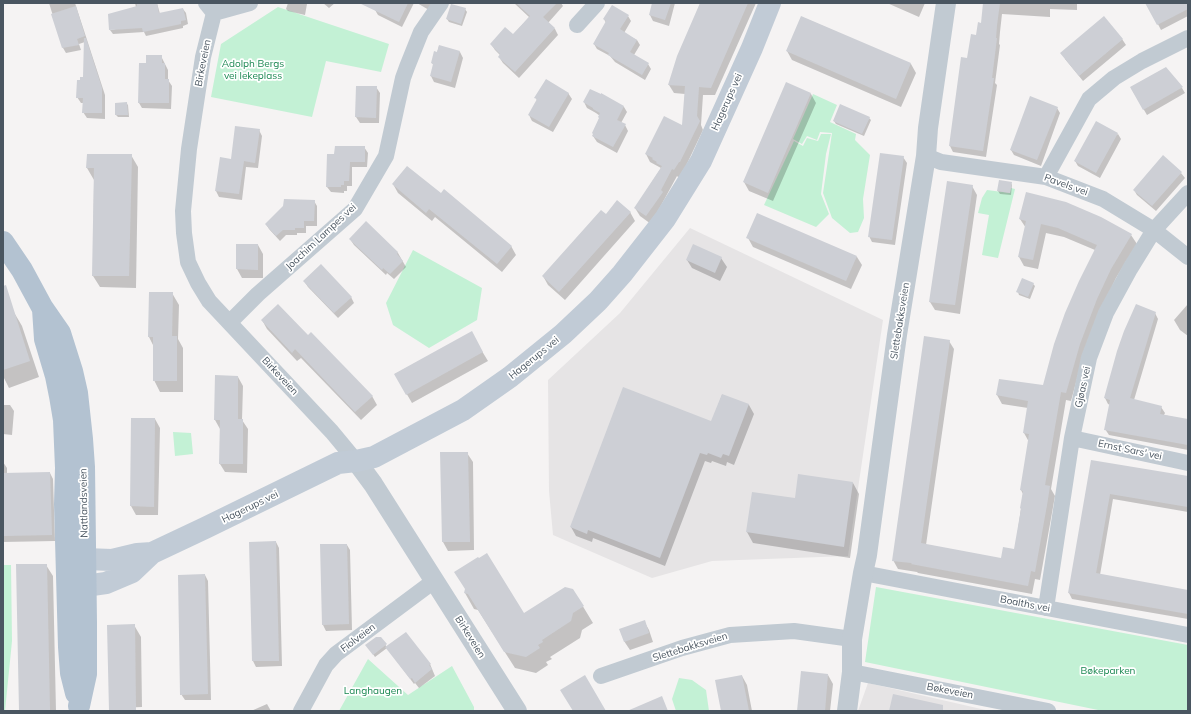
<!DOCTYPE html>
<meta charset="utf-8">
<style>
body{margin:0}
#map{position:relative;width:1191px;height:714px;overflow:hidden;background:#f5f3f3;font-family:Mulish,sans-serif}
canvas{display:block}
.frame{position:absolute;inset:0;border:4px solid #4a5661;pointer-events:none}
</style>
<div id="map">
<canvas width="1191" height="714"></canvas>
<div class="frame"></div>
</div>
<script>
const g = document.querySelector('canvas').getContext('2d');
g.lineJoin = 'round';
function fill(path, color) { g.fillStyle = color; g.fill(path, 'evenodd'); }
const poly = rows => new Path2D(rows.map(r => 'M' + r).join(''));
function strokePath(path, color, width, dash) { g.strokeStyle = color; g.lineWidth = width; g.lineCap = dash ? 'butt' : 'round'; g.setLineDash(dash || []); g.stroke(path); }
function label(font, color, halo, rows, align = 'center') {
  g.font = font + ' Mulish,sans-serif'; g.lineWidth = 3.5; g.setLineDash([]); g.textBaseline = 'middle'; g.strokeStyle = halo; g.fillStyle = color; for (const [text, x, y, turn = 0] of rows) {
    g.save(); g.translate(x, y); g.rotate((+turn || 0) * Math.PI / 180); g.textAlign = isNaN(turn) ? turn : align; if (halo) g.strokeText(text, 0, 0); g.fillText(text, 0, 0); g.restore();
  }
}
const education = poly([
 [690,228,883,320,848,556,712,561,652,578,553,535,549,491,548,380,620,313],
 [868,683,990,711,858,711]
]);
const green = poly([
 [278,7,389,44,381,72,326,61,312,117,211,97,221,44],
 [813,94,837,105,830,122,856,134,855,140,870,155,863,199,864,218,858,232,850,233,832,218,823,193,832,133,820,132,817,140,807,136,802,144,793,139],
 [821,134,831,134,826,154,821,194,829,214,816,227,764,205,794,141,803,146,807,138,818,141],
 [1011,188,1015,189,998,258,982,255,989,215,978,213,982,198,987,190,1010,193],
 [413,250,482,288,477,320,429,348,393,325,386,303],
 [173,432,191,433,193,454,175,456],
 [3,565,11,565,12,641,5,711,3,711],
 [876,587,1188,645,1188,711,1103,711,865,662],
 [368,659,408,695,452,666,474,707,474,711,339,711],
 [679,678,692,680,706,690,709,711,676,711,672,699]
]);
const shadow = poly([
 [49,3,75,3,105,95,105,119,87,118,83,112,84,103,81,103,77,97,84,78,85,42,79,44,81,50,66,53,63,48],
 [135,3,157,3,160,14,183,9,186,13,188,24,183,26,183,28,146,36,144,32,113,34,110,30,140,25],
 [288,3,306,3,307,4,305,15,288,11,286,9],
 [323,3,335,3,329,8],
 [379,3,414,3,402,27,378,15,375,10],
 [417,3,433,3,429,10],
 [514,3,561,3,563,6,548,23,555,29,558,35,519,78,503,63,499,57,500,55,495,50,491,44,513,35,529,17],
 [653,3,675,3,669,26,653,21,650,15],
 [701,3,756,3,715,95,703,95,701,125,703,130,684,170,679,178,677,176,651,224,640,216,635,208,661,168,650,162,646,154,683,127,685,94,674,93,669,85],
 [887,3,925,3,919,17],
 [984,3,1077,3,1077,10,1050,9,1050,17,1002,14,1000,32,999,44,1000,45,995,83,997,85,986,157,953,152,950,146,968,60,982,24],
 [1147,3,1188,3,1188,16,1161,30],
 [465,9,467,12,462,26,449,22,447,19],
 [628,16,631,21,624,33,637,40,640,45,634,55,648,64,651,69,645,80,615,62,610,56,597,49,594,44,606,23,604,19],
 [802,17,911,64,916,73,901,107,792,60,787,51],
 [1122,39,1126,45,1083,81,1065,59],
 [439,46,460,52,463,58,455,88,434,82,431,76,434,66,432,63,437,53],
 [161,56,168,70,168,80,172,86,171,109,142,108,139,103,147,64],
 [1166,68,1182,88,1185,93,1147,115,1131,88],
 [787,84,811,94,816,103,773,201,749,191,744,182],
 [376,87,380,93,379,123,360,123,356,117],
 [568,93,572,99,553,132,532,121,529,115,537,101,536,98],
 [602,95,624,107,627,112,621,123,625,125,628,131,617,153,597,142,593,136,600,116,596,113,587,108,584,102],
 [126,103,128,105,129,117,118,117,116,115],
 [1057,108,1060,113,1041,166,1014,155,1011,150],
 [869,118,871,120,864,136,836,124,834,121],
 [259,130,262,136,258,168,246,167,242,200,219,197,216,191],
 [1118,134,1121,139,1100,178,1078,166,1075,161],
 [364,147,368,153,367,167,352,167,352,186,347,186,347,191,344,191,344,193,331,192,327,187,335,155],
 [88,155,131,155,138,167,136,288,100,287,93,276,94,180,87,168],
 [903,157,907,163,895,245,872,242,869,236],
 [1181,173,1185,178,1156,211,1137,195,1134,190],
 [1011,183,1012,185,1011,195,1000,194,998,191],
 [393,184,441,195,511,246,516,255,502,272,435,217,432,221,398,193],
 [972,186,977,195,960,314,935,310,930,302],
 [314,201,317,206,317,226,306,226,306,233,297,233,297,235,286,235,280,241,269,229,266,224],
 [630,212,635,221,565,300,548,285,543,276,606,216],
 [1101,218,1131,235,1137,244,1116,278,1102,308,1084,353,1071,401,1066,400,1051,489,1055,496,1040,580,1035,579,1032,594,918,573,917,572,898,569,893,560,949,341,954,349,926,545,1002,559,1015,550,1023,494,1021,490,1029,442,1024,433,1028,408,1002,404,997,395,1044,386,1095,250,1064,237,1046,233,1038,269,1024,266,1019,257,1026,228,1020,219],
 [366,223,398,253,406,267,394,279,387,273,386,275,354,245,350,239],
 [748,238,857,257,862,265,851,289,753,247],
 [258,245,263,254,263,278,242,278,237,269],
 [721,258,727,267,720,281,692,268,687,260],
 [304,281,351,297,354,303,338,318,308,287],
 [1033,284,1035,286,1030,299,1019,295,1018,292],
 [172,293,179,305,178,339,183,348,183,392,160,392,154,380,154,347,149,337],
 [3,296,12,309,22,326,39,377,9,388,3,376],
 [1188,304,1188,336,1180,330,1174,320],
 [1155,313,1158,319,1134,400,1161,407,1165,413,1164,415,1188,420,1188,450,1109,435,1105,429,1110,405,1108,404,1105,398],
 [262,320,308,336,372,396,377,405,361,420,301,358,297,361,267,329],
 [471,333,488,361,412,403,395,374],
 [216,376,238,377,243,386,242,420,248,429,247,473,225,472,220,464,220,429,215,420],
 [722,395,749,405,754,414,734,465,727,462,726,466,712,461,711,463,705,461,665,566,593,538,592,542,576,536,571,527,712,422],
 [3,405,10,405,14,411,12,435,3,434],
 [132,419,155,419,160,428,158,515,136,515,131,506],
 [441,453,467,453,473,462,474,550,448,551,443,542],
 [1092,461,1188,477,1188,512,1113,499,1100,575,1188,591,1188,619,1072,599,1069,593],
 [3,462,7,468,7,474,50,473,53,479,55,541,3,542],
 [853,483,859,494,850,558,753,543,747,532,796,499],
 [276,542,279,548,282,666,256,667,253,661,250,543],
 [347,545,350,550,352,630,326,631,323,625],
 [46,565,53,576,56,711,20,711],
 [205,575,208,581,211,700,185,700,181,694],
 [465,590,524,614,573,590,593,623,582,630,580,638,550,657,552,659,546,662,548,665,536,673,515,668,478,610,474,609,465,593],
 [644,621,649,630,653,642,630,650,624,641],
 [134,625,141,637,142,707,116,708],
 [380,638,387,647,430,664,435,676,419,688,415,683,414,684,387,648,375,657,368,647],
 [828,675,833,684,830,711,798,711],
 [742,676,747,685,752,711,722,711],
 [267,704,271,711,251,711]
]);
const building = poly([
 [137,3,157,3,159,13,183,8,186,20,181,21,181,24,143,32,142,28,109,30,108,14,137,6],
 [359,3,408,3,399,22],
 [516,3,557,3,543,17,555,28,515,72,498,57,500,54,490,44,505,27,513,34,530,16],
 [652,3,671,3,665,20,649,15],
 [700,3,748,3,711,88,699,87,697,116,700,121,680,162,679,162,674,170,672,169,661,190,663,192,646,216,634,208,662,166,656,163,657,162,652,159,653,158,645,154,664,116,682,125,685,86,668,85,677,56],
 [983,3,1000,3,997,25,996,38,997,38,992,78,994,78,983,151,949,146,961,57,967,58,971,34,976,35,978,22,981,23],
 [1145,3,1188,3,1188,9,1157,25],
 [451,4,466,8,461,24,446,19],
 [612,5,629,15,620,29,637,40,630,52,649,63,642,75,611,57,608,55,609,53,593,44,606,21,603,19],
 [76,6,85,36,77,39,79,45,62,48,51,14],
 [801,16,911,63,896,99,786,51],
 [1104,16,1123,39,1079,76,1060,53],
 [84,38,86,38,102,88,102,113,82,113,83,98,76,98,77,80,80,80,80,77,83,77],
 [439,45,460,51,451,82,430,76,433,64,431,63,434,51,437,52],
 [146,55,162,55,162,63,165,63,165,79,169,79,169,103,138,103,139,63,146,63],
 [1166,67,1183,87,1143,110,1130,87],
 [546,79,569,93,549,127,528,115,537,99,534,98],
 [786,82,811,93,768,193,743,182],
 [356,86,377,86,376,118,355,117],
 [590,89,601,94,601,93,624,106,617,120,626,124,613,147,592,136,593,134,592,133,599,118,598,117,600,113,593,109,593,108,583,102],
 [1030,96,1058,107,1037,160,1010,150],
 [127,102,128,115,115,115,115,103],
 [840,104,870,117,862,134,833,121],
 [1096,121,1118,133,1096,173,1074,161],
 [235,126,260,129,255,163,244,161,239,194,215,191,220,157,231,159],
 [335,146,365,146,365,162,350,162,349,181,344,181,344,185,341,185,341,187,326,187,327,154,334,154],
 [880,153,904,156,892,240,868,237],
 [87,154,132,154,129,276,92,276,94,168,86,168],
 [1163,155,1182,172,1152,206,1133,190],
 [407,166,441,193,444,189,512,246,497,264,429,209,426,213,392,184],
 [999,180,1012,182,1010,193,997,191],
 [947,181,973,185,955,305,929,302],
 [1026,192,1066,202,1101,217,1132,234,1111,269,1097,299,1080,344,1066,393,1061,392,1045,485,1050,486,1047,505,1035,572,1031,571,1028,586,911,564,912,563,892,561,924,336,950,340,921,543,1001,558,1003,547,1014,549,1021,509,1020,508,1023,491,1020,490,1029,434,1023,433,1028,401,996,395,999,379,1043,385,1054,344,1065,313,1079,281,1097,245,1058,228,1041,224,1033,260,1018,257,1026,221,1019,219],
 [284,199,315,200,314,221,304,221,304,228,295,228,295,230,283,230,276,236,265,224,283,206],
 [617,200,631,212,559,292,542,276,601,210,606,214],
 [757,213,857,256,846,281,746,238],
 [366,221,398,252,397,254,403,261,390,274,383,268,382,270,349,239],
 [236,244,258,244,258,270,236,269],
 [693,244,722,257,715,273,686,260],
 [321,264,352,297,334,313,303,281],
 [1022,278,1034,283,1028,297,1016,292],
 [6,285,30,361,3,370,3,286],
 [149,292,173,292,172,336,177,336,177,381,153,381,153,337,148,337],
 [278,304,308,335,311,332,373,396,355,412,295,349,292,353,261,320],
 [1136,304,1156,312,1130,398,1162,406,1160,414,1188,419,1188,445,1104,430,1110,400,1104,398,1117,351,1124,331],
 [472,331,483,352,406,395,394,374],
 [215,375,238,376,238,419,243,419,243,464,219,464,220,420,214,420],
 [623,387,711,421,722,394,749,404,729,456,723,454,721,458,708,453,707,455,700,453,660,558,588,530,587,534,570,527],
 [131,418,155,418,154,507,130,506],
 [440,452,468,452,470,542,442,542],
 [1091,460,1188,476,1188,507,1110,494,1096,573,1188,590,1188,614,1068,593],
 [50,472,52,535,3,536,3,473],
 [798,474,853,482,844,547,746,532,752,492,795,498],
 [276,541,279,661,252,661,249,542],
 [320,544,347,544,349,624,322,625],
 [487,553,524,613,565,587,573,589,584,606,573,613,571,621,542,640,543,642,538,645,540,648,526,657,504,652,468,594,464,593,465,589,454,572,478,557,479,558],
 [16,564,47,564,50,711,19,711],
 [205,574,208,694,180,695,178,575],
 [645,620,649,633,624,642,619,629],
 [135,624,136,711,109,711,107,625],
 [406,632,431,664,429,665,432,669,415,683,412,678,410,679,385,647],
 [376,637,381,637,387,644,373,655,365,645],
 [801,671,828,674,825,711,797,711],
 [585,675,606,711,573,711,560,690],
 [742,675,749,711,721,711,715,680],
 [893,694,943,705,943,711,889,711],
 [662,696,668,711,627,711]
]);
const minor = poly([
 [206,3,214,13,203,57,189,149,183,211,184,233,188,262,198,283,209,301,332,432,356,461],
 [214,13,250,3],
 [577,25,597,3],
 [926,156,941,162,1046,177,1103,199,1154,230,1188,257],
 [1046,177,1089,99,1114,78,1142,61,1188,38],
 [230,322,258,294,355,209,386,156,403,78,407,67,421,32,441,3],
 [1072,438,1188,463],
 [863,573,1188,635],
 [1046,608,1072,438,1089,358,1106,313,1130,269,1154,230,1188,193],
 [852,672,1048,711],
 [601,676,682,648,730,635,794,631,852,639],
 [301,711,326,665,336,654,434,581]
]);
const tertiary = poly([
 [356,461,373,484,517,711],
 [847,711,852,672,852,639,863,573,867,555,897,335,926,156,928,128,946,3]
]);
const secondary = poly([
 [152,553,137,554,112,560,85,559,67,572,85,586,106,583,132,572,152,553,205,528,338,463,356,461,374,457,463,410,510,377,563,334,598,301,622,274,665,219,701,161,752,48,770,3]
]);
const primary = poly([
 [3,242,22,270,42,307,60,333,72,371,77,393,82,439,84,467,86,623,86,674,79,706],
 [43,309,45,339,56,376,60,396,64,420,66,468,65,504,69,647,71,673,76,693]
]);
const streetNames = [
 ["Birkeveien",203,63,-79],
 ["Hagerups vei",727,102,-66],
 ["Pavels vei",1066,185,20],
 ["Joachim Lampes vei",321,237,-43],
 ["Slettebakksveien",900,321,-81],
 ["Hagerups vei",534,358,-39],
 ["Birkeveien",280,376,47],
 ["Gjøas vei",1083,387,-78],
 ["Ernst Sars' vei",1130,450,12],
 ["Nattlandsveien",84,503,-91],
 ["Hagerups vei",250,507,-26],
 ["Boalths vei",1025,604,11],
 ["Birkeveien",470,637,58],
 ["Fiolveien",358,638,-37],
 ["Slettebakksveien",690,647,-17],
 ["Bøkeveien",950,691,11]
];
const parkNames = [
 ["Adolph Bergs",253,64],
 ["vei lekeplass",253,76],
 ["Bøkeparken",1108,671],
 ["Langhaugen",373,691]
];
fill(education, '#e6e4e5');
fill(green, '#c3f1d5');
fill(shadow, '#0003');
fill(building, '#cdcfd5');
strokePath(minor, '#c1cad2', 16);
strokePath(tertiary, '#c1cad2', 20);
strokePath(secondary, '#c1cbd6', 22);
strokePath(primary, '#b3c2d1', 22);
label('10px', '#4a5661', '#fff', streetNames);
label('10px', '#17864f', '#fff', parkNames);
</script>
